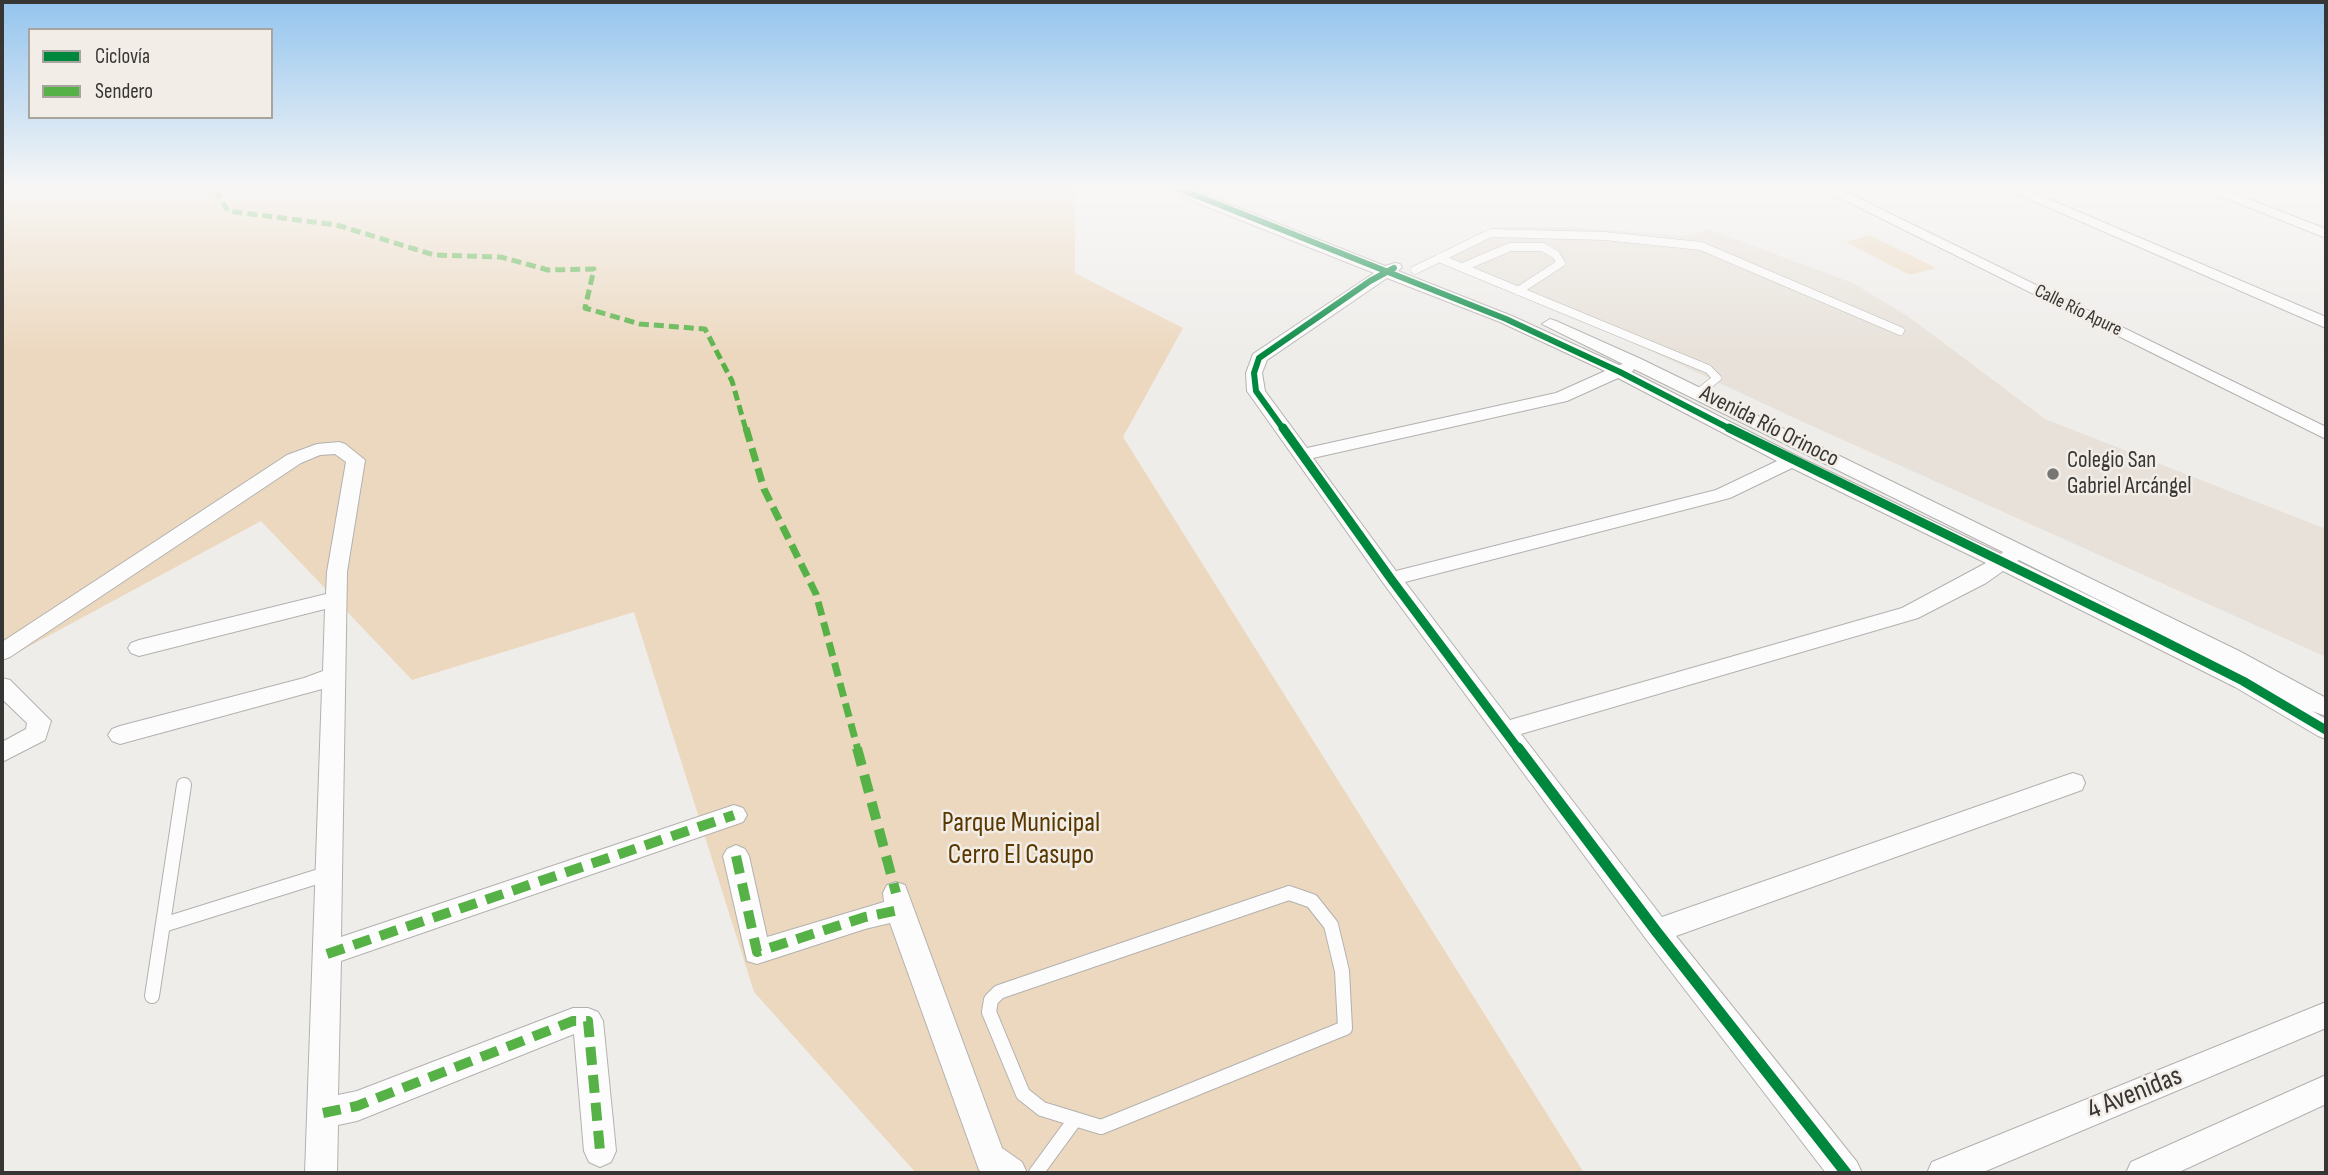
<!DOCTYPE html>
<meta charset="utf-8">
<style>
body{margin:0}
#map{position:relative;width:2328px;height:1175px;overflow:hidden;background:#efedea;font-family:"Sofia Sans Condensed",sans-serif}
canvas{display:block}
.frame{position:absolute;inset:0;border:4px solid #383634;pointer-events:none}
.legend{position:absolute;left:28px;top:28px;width:245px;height:91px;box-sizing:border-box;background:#f2ede7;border:2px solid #a8a49f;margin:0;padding:9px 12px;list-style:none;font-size:21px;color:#383634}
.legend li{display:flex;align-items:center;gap:14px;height:35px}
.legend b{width:35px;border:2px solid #a8a49f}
</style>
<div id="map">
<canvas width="2328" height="1175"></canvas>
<div class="frame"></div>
<ul class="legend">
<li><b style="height:9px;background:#00873e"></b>Ciclovía</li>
<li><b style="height:9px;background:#56b246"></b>Sendero</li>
</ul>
</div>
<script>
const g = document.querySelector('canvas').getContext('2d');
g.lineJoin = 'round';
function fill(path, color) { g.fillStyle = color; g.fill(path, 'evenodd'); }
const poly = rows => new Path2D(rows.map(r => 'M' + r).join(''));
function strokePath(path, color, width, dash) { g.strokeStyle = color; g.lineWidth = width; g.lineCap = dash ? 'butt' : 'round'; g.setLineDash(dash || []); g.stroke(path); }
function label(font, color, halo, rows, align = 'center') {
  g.font = font + ' "Sofia Sans Condensed",sans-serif'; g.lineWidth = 5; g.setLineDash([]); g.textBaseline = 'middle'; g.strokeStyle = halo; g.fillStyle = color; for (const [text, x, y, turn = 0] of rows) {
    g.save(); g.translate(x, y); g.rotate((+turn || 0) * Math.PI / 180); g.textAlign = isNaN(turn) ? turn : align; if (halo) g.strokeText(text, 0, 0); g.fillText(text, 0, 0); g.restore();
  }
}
const built = poly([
 [1494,227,1567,227,1691,236,1708,229,1853,283,1909,317,2045,419,2326,529,2326,657,1792,417,1600,327,1433,260]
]);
const green = poly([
 [2,189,1075,189,1075,273,1183,328,1123,437,1584,1173,916,1173,754,992,634,612,412,680,261,521,2,661],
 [1870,235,1936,268,1910,275,1845,242]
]);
const laneFar1 = poly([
 [1439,258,1708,369,1717,378,1697,394],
 [1463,267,1510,247,1543,247,1556,255,1561,263,1518,291],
 [1415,270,1491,233,1605,236,1701,246,1900,331]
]);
const lane = poly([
 [1289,893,1312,901,1331,925,1342,971,1345,1028,1101,1127,1042,1109,1023,1094,989,1012,991,1000,999,992,1289,893],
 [163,925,326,874],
 [152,996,184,785],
 [1036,1173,1074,1121]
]);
const street = poly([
 [1173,189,1191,189,1385,266,1395,263,1400,264,1402,267,1398,271,1512,316,1619,365,1623,364,1542,324,1550,319,1556,321,1641,359,2239,651,2326,698,2326,716,2312,711,2326,719,2326,739,2318,736,2235,687,2003,571,1986,583,1918,618,1521,734,1662,917,2064,776,2073,773,2082,776,2085,783,2082,790,1676,936,1857,1162,1862,1173,1826,1173,1646,939,1384,584,1247,391,1246,373,1253,354,1374,273,1195,202,1173,189],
 [1387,278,1500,322,1605,371,1556,393,1307,448,1265,391,1262,373,1267,360,1387,278],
 [1634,369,2003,552,2001,554,1799,457,1632,372,1634,369],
 [1618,378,1777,461,1716,490,1396,571,1313,458,1567,401,1618,378],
 [1792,468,1986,563,1902,608,1510,720,1405,582,1730,498,1792,468],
 [2019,560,2139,620,2017,561,2019,560],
 [1822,189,1840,189,2326,427,2326,439,1822,189],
 [2006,189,2025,189,2326,317,2326,328,2006,189],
 [2203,189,2223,189,2326,229,2326,238,2203,189],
 [339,442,345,444,365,460,347,572,341,937,734,805,743,808,747,815,743,822,341,961,338,1095,357,1091,573,1008,588,1008,598,1012,603,1021,616,1151,611,1162,600,1167,589,1162,584,1151,574,1034,357,1121,338,1125,337,1173,305,1173,322,689,120,744,112,741,108,735,112,729,120,726,304,678,323,671,325,609,139,656,131,653,128,648,131,643,139,640,326,594,327,572,346,462,335,454,320,455,301,463,10,657,2,660,2,642,287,455,317,444,339,442],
 [2,678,10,680,51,721,45,740,2,762,2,742,26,729,27,723,2,699,2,678],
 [736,845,745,849,749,856,767,937,884,902,883,893,887,885,896,882,905,885,1002,1148,1022,1162,1027,1173,983,1173,979,1170,890,923,865,929,757,964,747,961,723,856,727,849,736,845],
 [2326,1002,2326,1028,1981,1173,1927,1173,1932,1162,2326,1002],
 [2326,1075,2326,1104,2177,1173,2126,1173,2131,1162,2326,1075]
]);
const quietFar2 = poly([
 [215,189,228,211,337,225,434,255,501,257,548,270,594,269,585,308,640,324,705,329,732,381,746,430]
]);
const quietFar1 = poly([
 [746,428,764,489,816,594,858,750]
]);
const quiet = poly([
 [857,748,896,893],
 [736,856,757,952,865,917,899,910],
 [327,954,734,815],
 [323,1113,357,1106,573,1021,588,1021,600,1151]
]);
const cyclewayFar2 = poly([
 [1180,189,1506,319,1620,372,1732,430],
 [1284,430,1256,391,1254,373,1259,358,1370,281,1394,268]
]);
const cyclewayFar1 = poly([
 [1283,428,1391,579,1519,750],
 [1729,428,2148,633,2243,681,2326,730]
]);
const cycleway = poly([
 [1518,748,1656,931,1846,1173]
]);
const markers = [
 [2053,474,7,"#787674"]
];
const farStreetnames = [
 ["Calle Río Apure",2078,311,26]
];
const streetNames = [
 ["Avenida Río Orinoco",1769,427,27]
];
const poiNames = [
 ["Colegio San",2067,461],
 ["Gabriel Arcángel",2067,487]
];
const nearParknames = [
 ["Parque Municipal",1021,824],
 ["Cerro El Casupo",1021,856]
];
const nearStreetnames = [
 ["4 Avenidas",2135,1094,-22]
];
fill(built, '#e7e1d9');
fill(green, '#ecd8bf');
strokePath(laneFar1, '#b3b1af', 9);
strokePath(lane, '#b3b1af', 16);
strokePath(street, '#b3b1af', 2);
strokePath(laneFar1, '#fdfcfc', 8);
strokePath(lane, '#fdfcfc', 14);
fill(street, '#fdfcfc');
strokePath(quietFar2, '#56b246', 5, [10, 5]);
strokePath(quietFar1, '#56b246', 7, [14, 7]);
strokePath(quiet, '#56b246', 10, [18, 10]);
strokePath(cyclewayFar2, '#00873e', 6);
strokePath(cyclewayFar1, '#00873e', 9);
strokePath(cycleway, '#00873e', 11);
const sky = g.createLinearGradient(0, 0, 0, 354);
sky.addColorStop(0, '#93c4ee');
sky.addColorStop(0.53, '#f8f7f6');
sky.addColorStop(1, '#f8f7f600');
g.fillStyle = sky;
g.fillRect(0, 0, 2328, 354);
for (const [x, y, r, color] of markers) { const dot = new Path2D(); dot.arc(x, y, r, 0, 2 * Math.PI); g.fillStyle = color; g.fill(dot); strokePath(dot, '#f2ede7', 2.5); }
label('19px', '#383634', '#f2ede7', farStreetnames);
label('23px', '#383634', '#f2ede7', streetNames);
label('23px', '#383634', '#f2ede7', poiNames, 'left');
label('28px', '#593800', '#f2ede7', nearParknames);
label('28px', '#383634', '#f2ede7', nearStreetnames);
</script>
